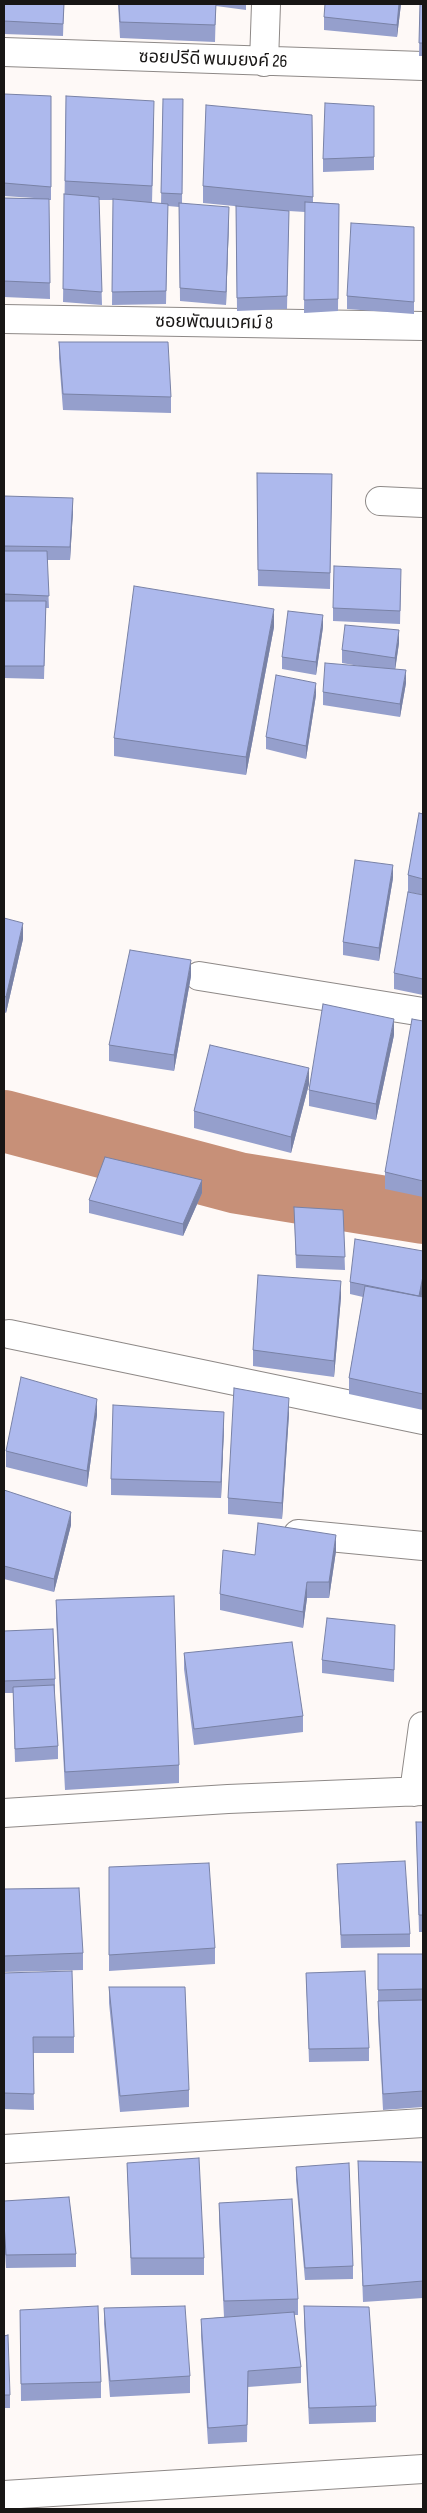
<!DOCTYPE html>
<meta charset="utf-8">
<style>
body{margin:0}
#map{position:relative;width:427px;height:2513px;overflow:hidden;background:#fef9f7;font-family:"Sofia Sans Condensed",sans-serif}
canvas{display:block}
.frame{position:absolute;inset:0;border:5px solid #181615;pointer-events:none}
</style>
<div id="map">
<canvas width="427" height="2513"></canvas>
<div class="frame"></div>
</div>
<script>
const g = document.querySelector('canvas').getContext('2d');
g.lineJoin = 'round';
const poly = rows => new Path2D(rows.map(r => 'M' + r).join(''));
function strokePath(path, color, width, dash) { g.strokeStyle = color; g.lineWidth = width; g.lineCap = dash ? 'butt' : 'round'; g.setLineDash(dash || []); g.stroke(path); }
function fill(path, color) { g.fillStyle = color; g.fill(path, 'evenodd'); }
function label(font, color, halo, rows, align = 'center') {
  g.font = font + ' "Sofia Sans Condensed","Noto Sans Thai",sans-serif'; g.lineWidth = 4; g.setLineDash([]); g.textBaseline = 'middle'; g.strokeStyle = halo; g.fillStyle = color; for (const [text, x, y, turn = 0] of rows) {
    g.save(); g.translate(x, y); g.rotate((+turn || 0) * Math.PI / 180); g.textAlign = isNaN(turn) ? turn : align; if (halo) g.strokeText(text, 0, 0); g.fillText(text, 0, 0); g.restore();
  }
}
const river = poly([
 [4,1121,238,1183,423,1213]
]);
const minor = poly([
 [4,52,423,66],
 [264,62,266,4],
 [4,319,423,326],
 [380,501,423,503],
 [199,976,423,1012],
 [9,1334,423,1420],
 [298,1534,423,1546],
 [414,1792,423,1726],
 [4,1813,228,1799,423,1791],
 [4,2149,423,2123],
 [4,2495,423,2469]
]);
const wall = poly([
 [4,4,64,4,63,36,4,34],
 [118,4,246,4,246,10,216,6,215,42,120,38],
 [401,4,397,37,324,30,324,17],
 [420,4,423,4,423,56,419,56],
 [4,94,51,187,51,200,49,200,50,299,4,297,4,198,34,198,4,196],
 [66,96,154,118,152,203,161,204,163,99,183,99,182,203,229,220,226,305,180,301,179,207,168,206,166,304,112,305,113,200,99,200,102,305,63,302],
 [374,106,374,170,323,172,323,159],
 [312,115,313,202,339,204,338,311,304,313,305,212,289,211,287,309,237,311,236,206,265,209,203,203,203,186],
 [414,227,414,314,347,309,347,296],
 [59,342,171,397,171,413,63,410,59,358],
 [257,473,332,474,330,589,258,586],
 [4,496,73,511,70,560,47,560,49,608,46,608,44,679,4,678],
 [401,581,400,624,333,621,333,608],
 [274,627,246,775,114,756,114,738],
 [323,627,316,675,282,669,282,657],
 [399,643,395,669,406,683,400,717,323,705,323,692,365,667,342,663,342,650],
 [316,695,306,759,266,749,266,737],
 [423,814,423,995,394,989,394,973,423,895,408,892,408,875],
 [393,878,379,961,343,955,343,942],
 [4,918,23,939,6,1013,4,1012],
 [191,976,174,1071,109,1061,109,1045],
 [423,1021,423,1197,385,1189,385,1172],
 [394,1035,376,1120,309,1106,309,1090],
 [309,1084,291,1153,194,1128,194,1111],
 [202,1193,183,1236,89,1213,89,1200],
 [294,1207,343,1210,345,1270,296,1268],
 [423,1251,423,1289,422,1297,423,1297,423,1410,349,1394,349,1378,363,1297,350,1294,350,1282],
 [341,1297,334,1377,253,1366,253,1350],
 [289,1414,282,1519,228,1514,228,1498],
 [97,1415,87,1487,6,1467,6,1451],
 [224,1428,221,1498,111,1495,111,1479],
 [4,1490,71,1525,54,1592,4,1579],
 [336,1551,329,1598,307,1598,303,1628,220,1610,220,1594,255,1555],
 [56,1600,179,1765,179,1783,65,1790,56,1618],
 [395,1625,394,1682,322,1673,322,1660],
 [4,1631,55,1679,55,1692,54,1692,58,1746,58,1759,15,1762,13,1693,4,1693],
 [184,1653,303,1716,303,1732,194,1745,184,1669],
 [416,1822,423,1822,423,1932,419,1932],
 [337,1864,410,1934,410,1947,341,1948],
 [109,1867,215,1948,215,1964,109,1971],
 [4,1889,83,1953,83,1970,4,1972],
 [378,1954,423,1954,423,2107,383,2110,378,2017],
 [4,1973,74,2037,74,2053,33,2053,34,2110,4,2109],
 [306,1973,369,2048,369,2061,309,2062],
 [109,1987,189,2090,189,2107,120,2112,109,2003],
 [358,2161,423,2162,423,2298,363,2302],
 [127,2163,204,2258,204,2275,131,2275],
 [296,2167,353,2266,353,2279,305,2280,296,2180],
 [4,2201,76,2254,76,2267,6,2268,4,2236],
 [219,2203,298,2299,298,2315,294,2315,301,2367,301,2383,248,2387,247,2442,208,2444,201,2336,201,2319,224,2317,219,2219],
 [304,2306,376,2406,376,2422,309,2424,304,2322],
 [104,2308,190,2376,190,2393,110,2397,104,2324],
 [20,2310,101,2382,101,2398,21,2401],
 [4,2336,10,2395,10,2408,4,2408]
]);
const shadedWall = poly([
 [399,4,401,4,397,37,397,25],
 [229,207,229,220,226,305,226,292],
 [73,498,73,511,70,560,70,547],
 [274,609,274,627,246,775,246,757],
 [323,615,323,627,316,675,316,662],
 [399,630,399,643,395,671,395,658],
 [406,670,406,683,400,717,400,704],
 [316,683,316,695,306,759,306,746],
 [393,865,393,878,379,961,379,948],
 [23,923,23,939,6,1013,6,997],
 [191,960,191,976,174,1071,174,1055],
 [394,1019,394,1035,376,1120,376,1104],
 [309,1068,309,1084,291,1153,291,1137],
 [202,1180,202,1193,183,1236,183,1224],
 [423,1276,423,1289,419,1309,419,1296],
 [341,1281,341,1297,334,1377,334,1361],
 [289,1398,289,1414,282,1519,282,1503],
 [97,1399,97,1415,87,1487,87,1471],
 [224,1412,224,1428,221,1498,221,1482],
 [71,1512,71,1525,54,1592,54,1579],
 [336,1535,336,1551,329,1598,329,1582],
 [307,1582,307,1598,303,1628,303,1612]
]);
const building = poly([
 [4,4,64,4,63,24,4,21,4,4],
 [119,4,216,4,215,25,120,22,119,4],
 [325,4,399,4,397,25,324,17,325,4],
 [420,4,423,4,423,43,419,43,420,4],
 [4,94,51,96,51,187,4,183,4,94],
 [66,96,154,101,152,186,65,181,66,96],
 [163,99,183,99,182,194,161,193,163,99],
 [325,103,374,106,374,157,323,159,325,103],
 [206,105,312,115,313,197,203,186,206,105],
 [64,194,99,197,102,292,63,289,64,194],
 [4,198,49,199,50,283,4,281,4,198],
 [113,199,168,204,166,291,112,292,113,199],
 [305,202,339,204,338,299,304,300,305,202],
 [179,203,229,207,226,292,180,288,179,203],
 [236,206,289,211,287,296,237,298,236,206],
 [351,223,414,227,414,302,347,296,351,223],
 [59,342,168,342,171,397,63,394,59,342],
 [257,473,332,474,330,573,258,570,257,473],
 [4,496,73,498,70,547,4,546,4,496],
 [4,551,47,551,49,596,4,594,4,551],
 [334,566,401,569,400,611,333,608,334,566],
 [134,586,274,609,246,757,114,738,134,586],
 [4,601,46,601,44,666,4,666,4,601],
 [288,611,323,615,316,662,282,657,288,611],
 [345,625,399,630,395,658,342,650,345,625],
 [325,663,406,670,400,704,323,692,325,663],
 [276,675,316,683,306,746,266,737,276,675],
 [419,813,423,814,423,879,408,875,419,813],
 [355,860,393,865,379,948,343,942,355,860],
 [408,892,423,895,423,979,394,973,408,892],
 [4,918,23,923,6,997,4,996,4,918],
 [130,950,191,960,174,1055,109,1045,130,950],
 [323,1004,394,1019,376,1104,309,1090,323,1004],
 [412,1019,423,1021,423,1181,385,1172,412,1019],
 [210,1045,309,1068,291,1137,194,1111,210,1045],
 [105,1157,202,1180,183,1224,89,1200,105,1157],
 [294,1207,343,1210,345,1257,296,1255,294,1207],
 [355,1239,423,1251,423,1276,419,1296,350,1282,355,1239],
 [258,1275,341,1281,334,1361,253,1350,258,1275],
 [365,1286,423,1297,423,1394,349,1378,365,1286],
 [21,1377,97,1399,87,1471,6,1451,21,1377],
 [234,1388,289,1398,282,1503,228,1498,234,1388],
 [113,1405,224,1412,221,1482,111,1479,113,1405],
 [4,1490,71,1512,54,1579,4,1566,4,1490],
 [258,1523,336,1535,329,1582,307,1582,303,1612,220,1594,223,1550,255,1555,258,1523],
 [174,1596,179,1765,65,1772,56,1600,174,1596],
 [327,1618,395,1625,394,1670,322,1660,327,1618],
 [53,1629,55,1679,4,1681,4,1631,53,1629],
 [292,1642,303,1716,194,1729,184,1653,292,1642],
 [54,1685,58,1746,15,1749,13,1687,54,1685],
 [416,1822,423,1822,423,1915,419,1915,416,1822],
 [405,1861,410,1934,341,1935,337,1864,405,1861],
 [209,1863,215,1948,109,1955,109,1867,209,1863],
 [79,1888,83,1953,4,1956,4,1889,79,1888],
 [378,1954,423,1954,423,1989,378,1990,378,1954],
 [72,1971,74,2037,33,2037,34,2094,4,2093,4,1973,72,1971],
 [365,1971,369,2048,309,2049,306,1973,365,1971],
 [109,1987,185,1987,189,2090,120,2096,109,1987],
 [423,2000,423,2091,383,2094,378,2001,423,2000],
 [199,2158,204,2258,131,2258,127,2163,199,2158],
 [358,2161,423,2162,423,2281,363,2286,358,2161],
 [349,2163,353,2266,305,2268,296,2167,349,2163],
 [69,2197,76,2254,6,2255,4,2223,4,2201,69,2197],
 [292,2199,298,2299,224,2301,219,2203,292,2199],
 [98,2306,101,2382,21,2384,20,2310,98,2306],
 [185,2306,190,2376,110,2381,104,2308,185,2306],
 [304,2306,369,2307,376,2406,309,2408,304,2306],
 [294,2312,301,2367,248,2371,247,2425,208,2428,201,2319,294,2312],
 [8,2335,10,2395,4,2395,4,2336,8,2335]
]);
const streetNames = [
 ["ซอยปรีดี พนมยงค์ 26",213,60,2],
 ["ซอยพัฒนเวศม์ 8",214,323,1]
];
strokePath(river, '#c79078', 62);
strokePath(minor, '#8e8987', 30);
strokePath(minor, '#fff', 28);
fill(wall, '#959fcc');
fill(shadedWall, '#7982a6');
fill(building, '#adb9ed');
strokePath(building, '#7982a6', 1);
label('18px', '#181615', '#fff', streetNames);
</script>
